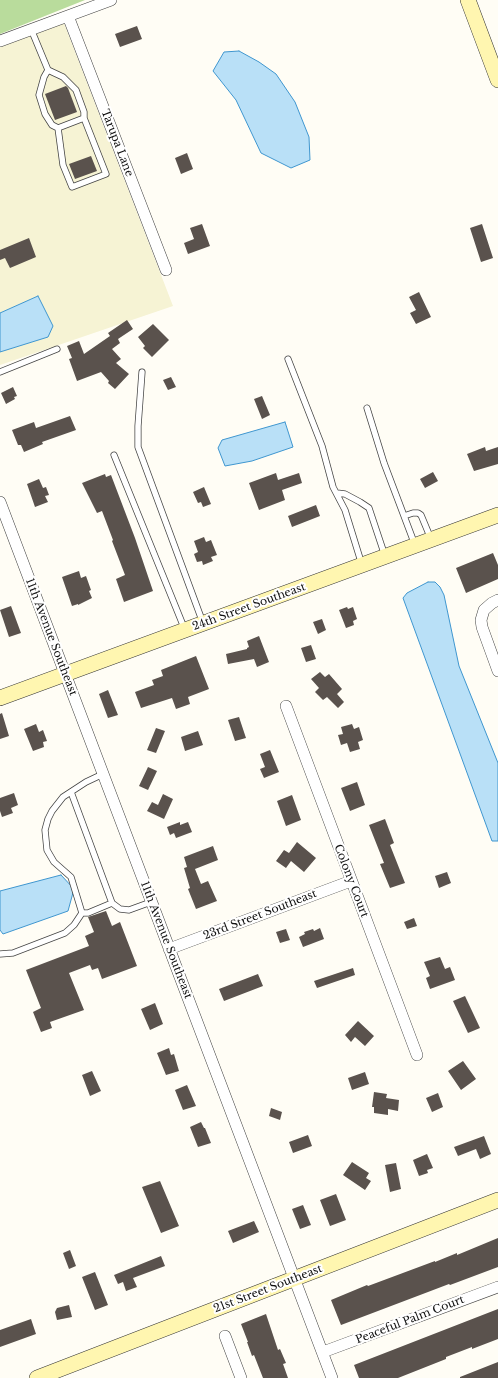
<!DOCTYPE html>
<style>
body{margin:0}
canvas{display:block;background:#fffdf5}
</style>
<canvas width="498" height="1378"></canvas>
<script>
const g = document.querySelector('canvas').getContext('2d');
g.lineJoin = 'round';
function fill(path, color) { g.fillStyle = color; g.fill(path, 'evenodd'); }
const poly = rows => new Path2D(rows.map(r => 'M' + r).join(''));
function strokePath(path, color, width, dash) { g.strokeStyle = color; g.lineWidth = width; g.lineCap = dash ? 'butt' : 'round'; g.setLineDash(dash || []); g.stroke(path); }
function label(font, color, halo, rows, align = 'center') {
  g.font = font + ' "Libre Baskerville",serif'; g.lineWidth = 4; g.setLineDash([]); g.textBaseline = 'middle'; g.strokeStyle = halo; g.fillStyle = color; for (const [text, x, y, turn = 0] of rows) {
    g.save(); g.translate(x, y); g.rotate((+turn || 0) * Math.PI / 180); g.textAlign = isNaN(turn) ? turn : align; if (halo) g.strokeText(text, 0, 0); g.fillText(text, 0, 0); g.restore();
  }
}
const farmland = poly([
 [64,23,173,306,0,365,0,352,48,337,38,296,0,313,0,46]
]);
const forest = poly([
 [0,0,85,0,0,34]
]);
const water = poly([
 [239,51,259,62,276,74,295,102,309,137,310,160,291,168,261,153,236,100,213,71,224,52,239,51],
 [38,296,53,326,48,337,0,352,0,313,38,296],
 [285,422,293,447,252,461,225,466,218,448,222,440,285,422],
 [428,582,435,582,440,587,444,595,459,666,498,763,498,841,492,841,403,598,407,593,428,582],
 [61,875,74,889,68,911,3,934,0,930,0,891,61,875]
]);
const building = poly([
 [137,26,142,39,120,47,115,34],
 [66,86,68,88,77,112,55,120,45,94],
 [187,153,193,169,181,174,175,158],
 [91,156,97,171,75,179,69,164],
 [202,224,210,246,188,254,184,243,194,239,190,228],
 [482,224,493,258,481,262,470,228],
 [29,238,36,257,10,268,5,258,0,260,0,250],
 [419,292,431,317,416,324,410,313,416,310,409,297],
 [127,320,133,329,118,339,120,343,112,349,121,359,116,363,129,374,115,389,108,383,109,381,101,372,77,381,69,359,72,358,67,346,79,341,84,354,110,336,108,333],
 [153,324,169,340,152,357,143,348,145,346,138,337],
 [171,377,176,387,168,390,163,380],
 [13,387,17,396,14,397,15,399,6,404,1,393],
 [262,396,270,415,262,419,254,399],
 [70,416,76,430,42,442,43,444,24,452,21,445,18,445,12,430,34,422,36,428],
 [485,447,486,451,498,447,498,464,474,471,467,454],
 [433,472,438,481,425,488,420,479],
 [276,473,278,480,299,473,302,483,282,490,285,500,259,510,249,483],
 [105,474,106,477,111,475,135,538,153,591,124,602,116,579,125,575,112,541,113,540,102,511,97,513,82,483],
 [39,479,43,488,46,487,49,495,45,496,48,502,35,507,27,484],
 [204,487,211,504,203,507,201,502,198,503,193,492],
 [316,505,320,516,292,527,288,516],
 [204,537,206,542,211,540,217,555,211,557,213,561,203,565,202,561,197,562,194,554,198,552,194,541],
 [493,553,498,565,498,579,466,593,456,568],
 [79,571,81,578,86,576,91,590,89,591,92,598,78,605,78,604,72,606,62,577],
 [11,606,21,633,9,637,0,610],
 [347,607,348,609,353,607,357,619,353,621,354,625,346,628,339,610],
 [322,619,326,630,318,634,313,622],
 [259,636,269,662,257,667,254,659,228,664,226,654,247,649,247,648,249,647,247,641],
 [311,645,316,659,306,662,301,648],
 [196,656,209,689,188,697,190,704,176,709,172,698,141,708,135,692,154,685,152,680,163,676,161,670],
 [320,672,325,677,329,674,342,689,337,694,344,702,338,708,327,697,323,700,315,692,319,688,311,679],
 [108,690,118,715,108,718,99,694],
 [2,713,9,736,0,739,0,714],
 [239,717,246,738,235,741,228,720],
 [36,724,39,732,43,730,47,741,43,742,44,747,33,751,24,729],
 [352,724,354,729,359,727,363,740,358,742,360,749,350,752,347,743,341,745,338,735,343,734,341,727],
 [156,728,165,731,156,753,147,750],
 [198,731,203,745,185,751,181,737],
 [270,750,279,772,264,778,260,769,265,767,260,754],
 [148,767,157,771,148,790,139,786],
 [357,782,365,805,350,811,341,788],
 [14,793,18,805,11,808,13,813,2,817,0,811,0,798],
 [163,794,173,799,164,819,147,811,152,802,158,805],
 [292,795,301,820,286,826,277,801],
 [385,819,394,843,390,845,405,883,390,888,380,864,384,863,369,825],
 [180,822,180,825,188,822,192,832,176,838,174,833,170,835,167,827],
 [297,842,316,858,304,872,291,861,286,868,276,861,284,850,289,853],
 [213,846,218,860,195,869,201,884,208,881,217,901,196,909,188,889,190,888,184,868,187,867,184,857],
 [447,872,451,883,439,888,435,876],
 [106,911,112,926,120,922,137,966,102,979,98,968,92,970,90,965,69,973,84,1010,50,1022,52,1028,41,1032,33,1012,41,1008,26,970,89,946,85,936,94,932,88,917],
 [414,918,417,926,407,929,404,922],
 [320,928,324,939,303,947,299,937,305,934,304,932,313,929,314,931],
 [286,929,290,940,280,943,276,932],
 [440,957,445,969,450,967,455,980,430,989,426,978,430,976,424,962],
 [353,968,355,975,317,988,314,981],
 [258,974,263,986,224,1001,219,989],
 [465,996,480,1028,468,1033,453,1001],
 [155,1003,163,1024,150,1030,141,1009],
 [358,1021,374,1036,365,1046,355,1037,351,1042,345,1035],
 [169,1048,171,1055,174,1054,179,1071,166,1075,157,1053],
 [463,1061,476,1079,461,1090,448,1071],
 [92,1071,101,1091,90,1096,82,1075],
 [365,1072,369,1084,352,1090,348,1078],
 [187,1085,196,1106,183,1110,175,1090],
 [374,1092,387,1094,386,1098,399,1100,398,1111,388,1109,388,1115,374,1113,374,1107,372,1107],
 [438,1093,443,1107,432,1112,426,1098],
 [271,1108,282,1112,280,1120,269,1116],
 [201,1122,204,1128,205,1128,211,1143,198,1147,190,1127],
 [308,1135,312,1146,293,1153,289,1142],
 [484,1136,491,1154,480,1159,476,1149,458,1156,454,1147],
 [427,1154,433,1168,427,1170,428,1173,419,1176,413,1160],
 [352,1162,369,1173,366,1178,371,1181,365,1190,343,1175],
 [396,1163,401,1189,390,1192,385,1165],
 [160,1181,179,1226,161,1233,142,1187],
 [336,1194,346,1220,330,1226,320,1200],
 [303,1205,311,1225,300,1229,292,1209],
 [254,1221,259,1232,233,1243,228,1231],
 [498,1238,498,1267,450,1285,449,1284,428,1292,341,1325,331,1300,367,1285,368,1286,435,1261,435,1262,457,1253,457,1255],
 [70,1250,76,1266,69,1269,63,1253],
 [161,1256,165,1266,133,1278,137,1287,126,1291,123,1282,118,1284,114,1275],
 [95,1272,108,1305,95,1310,82,1277],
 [69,1305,72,1317,57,1320,55,1312,57,1308],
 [498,1309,498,1339,472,1349,472,1347,446,1357,446,1359,398,1378,359,1378,354,1365],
 [266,1314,278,1350,280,1349,286,1363,283,1364,288,1378,263,1378,254,1355,252,1356,247,1342,248,1342,241,1324],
 [31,1319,36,1334,0,1347,0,1330],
 [498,1362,498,1378,460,1378,460,1377]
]);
const lane = poly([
 [31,29,48,70,44,77,39,95,45,114,52,125,58,128,84,118,84,112,76,90,63,77,48,70],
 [58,128,63,165,72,187,106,174,84,118],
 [288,359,322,446,333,487,345,510,362,565],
 [0,372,57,349],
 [142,372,138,426,138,447,203,623],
 [367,408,384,463,415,545],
 [114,455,185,630],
 [337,493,345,494,360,502,369,508,385,556],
 [404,516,413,513,418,513,421,515,431,539],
 [103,774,86,782,63,797,52,811,48,819,45,830,47,850,54,862,71,877,82,913,88,913,112,903,120,909,129,910,151,902],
 [71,792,112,903],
 [0,954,13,953,65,933,74,925,82,913]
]);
const street = poly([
 [68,16,166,270],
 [0,41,111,0],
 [0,502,332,1378],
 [498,600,492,603,484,610,481,620,482,627,498,671],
 [286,706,417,1055],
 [169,949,351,881],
 [225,1336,241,1378],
 [323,1352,498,1287]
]);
const secondary = poly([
 [468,0,498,80],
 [0,698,498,515],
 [37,1378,498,1200]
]);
const streetNames = [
 ["Tarupa Lane",117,143,69],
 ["24th Street Southeast",249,607,-20],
 ["11th Avenue Southeast",51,637,69],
 ["Colony Court",351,881,69],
 ["23rd Street Southeast",260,915,-21],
 ["11th Avenue Southeast",166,940,69],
 ["21st Street Southeast",268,1289,-21],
 ["Peaceful Palm Court",410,1320,-21]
];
fill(farmland, '#f6f3d4');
fill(forest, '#b9dc9c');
fill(water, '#b9e0f7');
strokePath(water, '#3f96cf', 1);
fill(building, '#5a524d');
strokePath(lane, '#444', 7);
strokePath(street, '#444', 12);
strokePath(secondary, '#333', 16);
strokePath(lane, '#fff', 5.5);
strokePath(street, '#fff', 11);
strokePath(secondary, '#fff6b0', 15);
label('11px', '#111', '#fff', streetNames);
</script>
